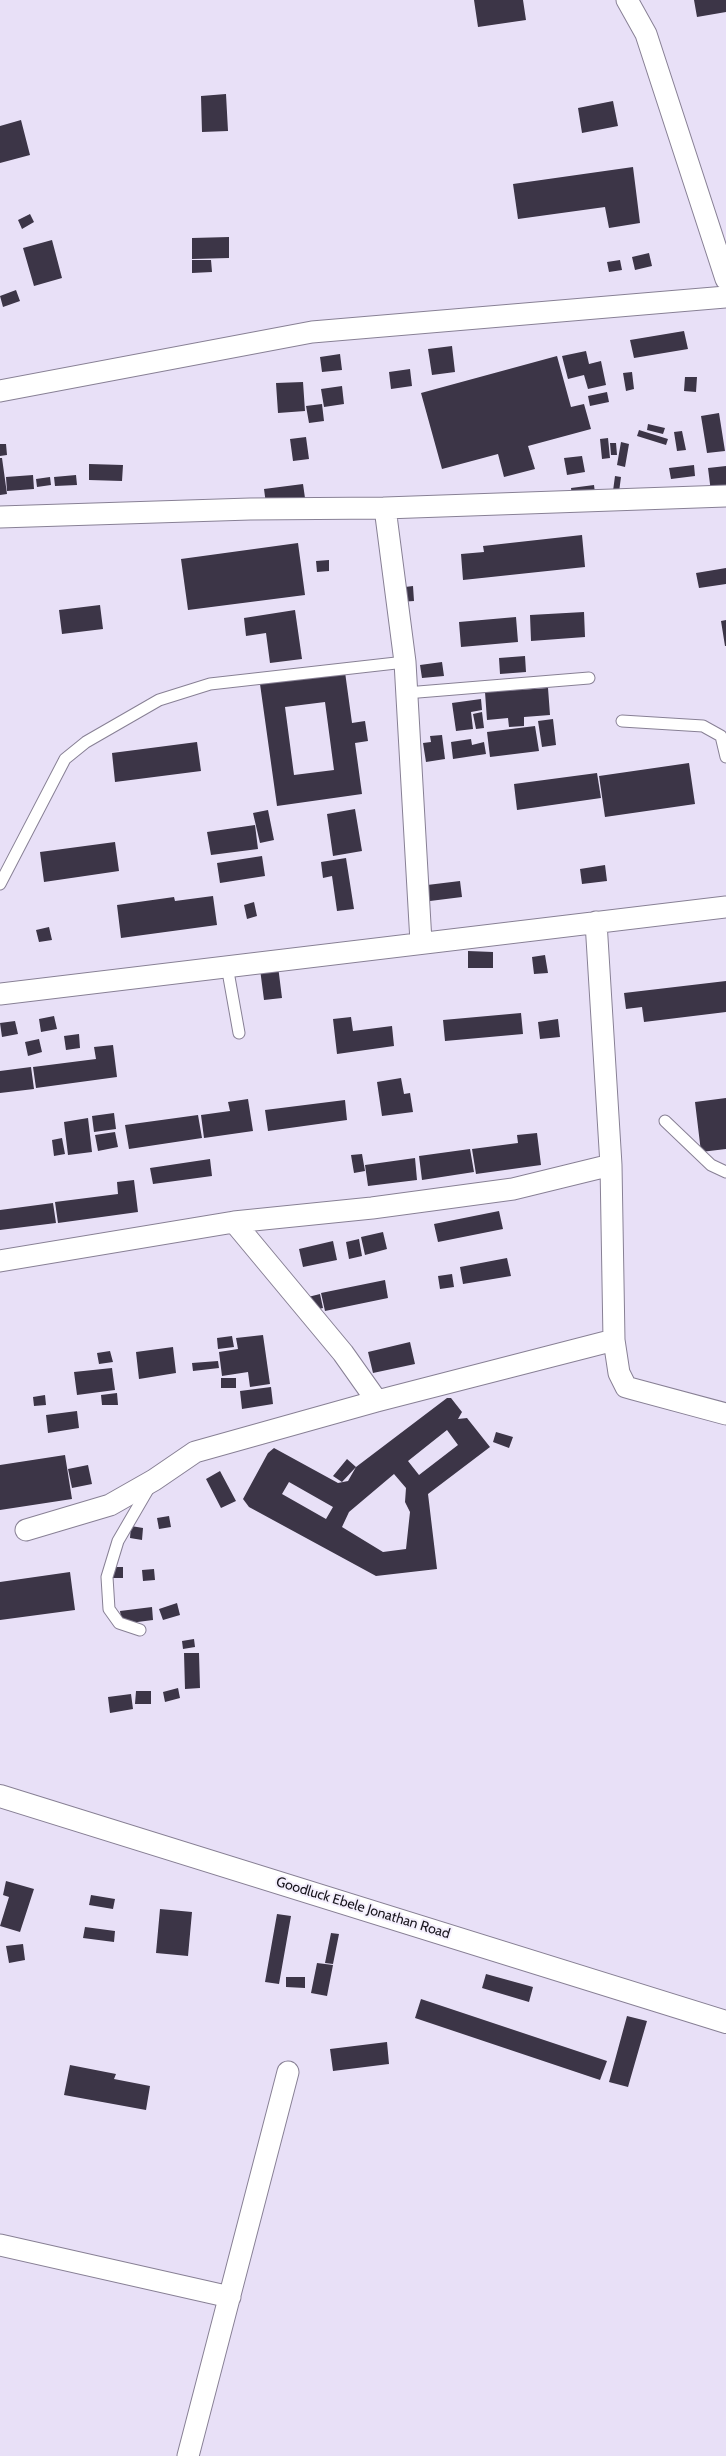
<!DOCTYPE html>
<style>
body{margin:0}
canvas{display:block;background:#e8e0f7}
</style>
<canvas width="726" height="2456"></canvas>
<script>
const g = document.querySelector('canvas').getContext('2d');
g.lineJoin = 'round';
function fill(path, color) { g.fillStyle = color; g.fill(path, 'evenodd'); }
const poly = rows => new Path2D(rows.map(r => 'M' + r).join(''));
function strokePath(path, color, width, dash) { g.strokeStyle = color; g.lineWidth = width; g.lineCap = dash ? 'butt' : 'round'; g.setLineDash(dash || []); g.stroke(path); }
function label(font, color, halo, rows, align = 'center') {
  g.font = font + ' Cabin,sans-serif'; g.lineWidth = 4; g.setLineDash([]); g.textBaseline = 'middle'; g.strokeStyle = halo; g.fillStyle = color; for (const [text, x, y, turn = 0] of rows) {
    g.save(); g.translate(x, y); g.rotate((+turn || 0) * Math.PI / 180); g.textAlign = isNaN(turn) ? turn : align; if (halo) g.strokeText(text, 0, 0); g.fillText(text, 0, 0); g.restore();
  }
}
const building = poly([
 [474,0,523,0,526,20,478,27],
 [694,0,726,0,726,12,697,17],
 [226,94,228,131,202,132,201,96],
 [613,101,618,126,582,133,578,108],
 [21,120,30,155,0,163,0,126],
 [633,167,640,223,609,228,605,207,518,219,513,184],
 [30,214,34,222,22,229,18,220],
 [229,237,229,258,192,259,192,238],
 [52,240,62,278,34,286,23,248],
 [649,253,652,266,635,270,632,257],
 [192,260,211,260,212,272,192,273],
 [620,260,622,270,609,272,607,262],
 [16,290,20,301,3,307,0,296],
 [684,331,688,349,634,358,630,340],
 [452,346,455,372,432,375,428,349],
 [586,351,589,364,601,361,606,385,588,389,584,375,568,379,562,356],
 [340,354,342,370,322,372,320,357],
 [557,356,571,407,584,404,591,429,528,446,535,469,504,477,498,454,442,469,421,393],
 [410,369,412,386,391,389,389,372],
 [632,372,634,389,626,391,623,373],
 [685,377,697,377,696,392,684,391],
 [303,382,305,411,278,413,276,383],
 [342,386,344,404,324,407,321,389],
 [607,392,609,402,590,406,588,396],
 [322,404,324,421,309,423,306,406],
 [719,413,725,451,707,453,701,416],
 [648,424,665,428,663,434,647,430],
 [639,430,668,439,666,445,637,436],
 [682,431,686,450,677,451,674,432],
 [306,437,309,459,293,461,290,439],
 [608,438,610,458,602,459,600,439],
 [621,442,629,444,625,467,617,465],
 [610,443,616,443,617,455,611,455],
 [0,444,6,444,7,455,0,456],
 [582,456,585,472,567,475,564,458],
 [0,458,2,458,7,494,0,495],
 [89,464,123,465,122,481,89,480],
 [694,465,695,476,671,479,669,468],
 [726,466,726,490,711,492,708,468],
 [33,475,34,489,7,491,6,477],
 [76,475,77,485,55,486,54,477],
 [615,476,621,477,619,492,613,491],
 [50,477,51,485,37,487,36,479],
 [303,484,305,498,266,504,264,489],
 [594,485,595,493,572,496,571,488],
 [582,535,585,567,463,580,461,554,484,552,483,546],
 [298,543,305,595,188,610,181,559],
 [329,560,329,571,317,572,316,561],
 [726,568,726,584,699,588,696,573],
 [413,586,414,601,399,602,397,588],
 [100,605,103,629,62,634,59,610],
 [295,610,302,659,270,663,266,633,246,636,244,618],
 [584,612,585,637,531,641,530,615],
 [516,617,518,642,461,647,459,622],
 [726,620,726,646,725,646,721,621],
 [525,656,526,672,500,674,499,658],
 [442,662,444,676,422,678,420,665],
 [345,672,352,723,365,721,368,741,355,743,362,794,277,806,260,684],
 [325,702,334,770,294,775,285,707],
 [548,688,550,715,524,717,524,726,509,727,508,718,487,720,485,692],
 [481,699,482,710,471,712,473,729,456,731,452,703],
 [482,712,484,728,476,729,473,714],
 [553,719,556,745,542,747,538,721],
 [535,726,539,751,490,757,487,732],
 [442,735,445,759,426,762,423,743,431,742,430,736],
 [471,739,472,745,484,742,486,754,453,759,451,742],
 [197,742,201,771,115,782,112,753],
 [689,763,695,804,605,817,599,776],
 [597,773,601,798,517,810,514,784],
 [355,809,362,851,333,856,327,814],
 [268,810,274,840,260,843,253,813],
 [255,825,258,849,211,855,207,832],
 [115,842,119,871,44,882,40,852],
 [262,856,265,876,220,883,217,863],
 [346,858,354,909,337,911,332,876,323,878,321,862],
 [605,865,607,881,582,884,580,869],
 [460,881,462,897,422,902,419,886],
 [213,896,217,925,121,938,117,905,174,897,175,901],
 [254,902,257,916,247,919,244,905],
 [49,927,52,940,39,942,36,930],
 [468,951,493,952,493,968,468,968],
 [545,955,548,973,534,974,532,957],
 [278,966,282,998,264,1000,260,969],
 [726,981,726,1012,644,1022,642,1007,626,1009,624,993],
 [521,1013,523,1034,445,1041,443,1020],
 [54,1016,57,1029,41,1032,39,1019],
 [351,1017,353,1031,392,1026,394,1046,337,1054,333,1019],
 [558,1019,560,1037,540,1039,538,1022],
 [15,1021,18,1034,2,1037,0,1023],
 [79,1034,80,1048,66,1050,64,1036],
 [39,1039,42,1052,28,1056,25,1042],
 [113,1045,117,1077,36,1088,33,1067,96,1059,94,1047],
 [31,1067,34,1089,0,1093,0,1071],
 [401,1078,404,1094,410,1093,413,1112,382,1116,377,1082],
 [726,1098,726,1149,701,1152,695,1102],
 [248,1099,253,1131,204,1138,201,1115,230,1111,228,1102],
 [345,1100,347,1120,268,1131,265,1110],
 [114,1113,116,1129,94,1132,92,1116],
 [198,1115,202,1138,129,1149,125,1125],
 [88,1118,92,1152,68,1155,64,1122],
 [115,1132,118,1147,98,1151,95,1135],
 [537,1133,541,1165,476,1174,472,1149,518,1143,517,1135],
 [62,1138,65,1154,54,1156,52,1140],
 [470,1149,474,1172,422,1180,419,1156],
 [362,1154,365,1171,354,1173,351,1155],
 [415,1158,417,1180,368,1186,365,1165],
 [210,1159,212,1176,153,1184,150,1168],
 [134,1180,138,1212,58,1223,55,1202,118,1194,117,1182],
 [53,1203,56,1223,0,1230,0,1210],
 [499,1211,503,1229,438,1242,434,1224],
 [383,1232,387,1249,365,1255,361,1237],
 [359,1239,362,1256,349,1259,346,1242],
 [333,1241,337,1260,303,1267,299,1249],
 [507,1258,511,1276,463,1284,460,1267],
 [452,1274,454,1287,440,1289,438,1276],
 [385,1280,388,1298,325,1311,321,1293],
 [320,1294,323,1308,311,1311,308,1297],
 [263,1335,270,1384,250,1387,248,1372,222,1376,219,1352,238,1349,236,1338],
 [232,1336,234,1347,218,1349,217,1338],
 [410,1342,415,1364,373,1373,368,1352],
 [173,1347,176,1373,139,1379,136,1352],
 [110,1351,113,1362,99,1364,97,1353],
 [218,1361,219,1368,193,1371,192,1363],
 [112,1368,115,1390,77,1395,74,1372],
 [221,1378,236,1378,236,1388,221,1388],
 [271,1387,273,1404,242,1409,240,1391],
 [117,1393,118,1405,102,1405,101,1395],
 [45,1395,46,1405,34,1406,33,1397],
 [447,1398,451,1398,462,1412,458,1419,467,1418,490,1447,428,1494,437,1569,376,1576,249,1507,243,1499,268,1453,274,1448,338,1483,348,1481,356,1467],
 [447,1430,458,1445,419,1475,408,1461],
 [394,1474,406,1488,405,1502,410,1512,406,1549,383,1552,342,1527,349,1512],
 [289,1482,333,1507,326,1519,282,1494],
 [77,1411,79,1428,48,1433,46,1415],
 [496,1432,513,1437,509,1448,493,1442],
 [65,1455,72,1499,0,1510,0,1465],
 [347,1459,356,1467,342,1482,333,1476],
 [88,1465,92,1484,72,1488,68,1469],
 [220,1471,236,1501,221,1508,206,1479],
 [169,1516,171,1527,159,1529,157,1518],
 [131,1526,143,1528,142,1540,130,1538],
 [111,1567,123,1567,123,1578,111,1578],
 [154,1569,155,1580,143,1581,142,1570],
 [70,1572,75,1610,0,1620,0,1582],
 [177,1603,180,1615,163,1620,159,1609],
 [152,1607,153,1620,122,1624,120,1611],
 [194,1639,195,1647,183,1649,182,1641],
 [184,1653,199,1653,200,1688,185,1689],
 [178,1688,180,1698,165,1702,163,1692],
 [136,1691,151,1691,151,1704,135,1704],
 [131,1694,133,1709,110,1713,108,1697],
 [6,1881,34,1889,20,1932,0,1926,9,1897,3,1895],
 [91,1895,115,1899,113,1909,89,1905],
 [160,1909,192,1912,188,1956,156,1953],
 [277,1914,291,1916,279,1984,265,1982],
 [85,1927,115,1931,114,1942,83,1938],
 [331,1933,339,1934,333,1964,325,1963],
 [23,1944,25,1960,9,1963,6,1946],
 [317,1963,333,1965,327,1996,311,1993],
 [486,1974,533,1987,529,2002,482,1988],
 [286,1977,305,1977,305,1988,286,1987],
 [421,1999,607,2061,600,2080,415,2018],
 [627,2016,647,2021,628,2087,609,2082],
 [387,2042,389,2064,333,2071,330,2049],
 [70,2065,116,2074,114,2079,150,2086,146,2110,64,2095]
]);
const service = poly([
 [406,693,589,678],
 [622,721,703,726,721,736,726,757],
 [0,884,65,759,86,742,159,700,210,684,405,662],
 [227,966,239,1033],
 [665,1121,711,1165,726,1172],
 [140,1630,119,1623,109,1609,107,1577,118,1541,150,1486]
]);
const minor = poly([
 [627,0,646,34,726,279],
 [0,391,312,332,726,297],
 [385,508,405,662,421,942],
 [0,517,250,509,385,508,726,496],
 [596,922,611,1165,614,1340,619,1373,626,1387,633,1389,726,1414],
 [0,994,726,907],
 [234,1222,343,1353,377,1401],
 [0,1261,234,1222,372,1208,513,1189,611,1165],
 [26,1530,110,1505,154,1480,195,1452,377,1401,614,1340],
 [0,2245,230,2297],
 [188,2456,288,2072]
]);
const secondary = poly([
 [0,1796,726,2022]
]);
const streetNames = [
 ["Goodluck Ebele Jonathan Road",363,1908,17]
];
fill(building, '#3c3547');
strokePath(service, '#888095', 13);
strokePath(minor, '#888095', 23);
strokePath(secondary, '#888095', 24);
strokePath(service, '#fff', 11);
strokePath(minor, '#fff', 21);
strokePath(secondary, '#fff', 22);
label('14px', '#18151d', '#f4effd', streetNames);
</script>
